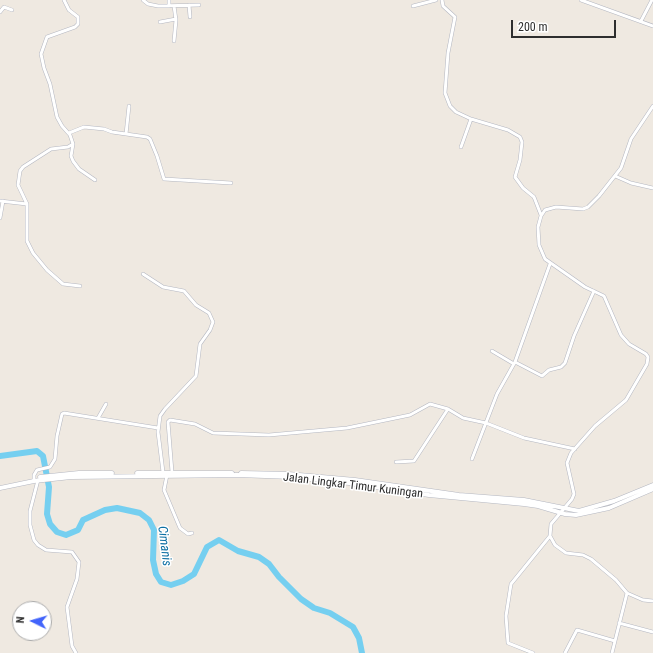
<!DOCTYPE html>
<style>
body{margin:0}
#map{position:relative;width:653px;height:653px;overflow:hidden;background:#efe9e1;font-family:"Roboto Condensed",sans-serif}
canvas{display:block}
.north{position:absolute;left:12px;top:601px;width:40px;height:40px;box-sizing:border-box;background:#fff;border:1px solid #ababab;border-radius:50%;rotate:275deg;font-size:11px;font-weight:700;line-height:16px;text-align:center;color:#2e2e2e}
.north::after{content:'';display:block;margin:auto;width:14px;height:18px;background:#4264fb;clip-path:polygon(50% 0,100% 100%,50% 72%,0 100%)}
.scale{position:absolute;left:511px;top:20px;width:105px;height:18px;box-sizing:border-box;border:2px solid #2e2e2e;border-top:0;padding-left:5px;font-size:12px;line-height:14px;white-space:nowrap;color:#2e2e2e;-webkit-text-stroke:3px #fff;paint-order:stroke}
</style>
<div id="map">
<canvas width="653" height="653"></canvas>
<div class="north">N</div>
<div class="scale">200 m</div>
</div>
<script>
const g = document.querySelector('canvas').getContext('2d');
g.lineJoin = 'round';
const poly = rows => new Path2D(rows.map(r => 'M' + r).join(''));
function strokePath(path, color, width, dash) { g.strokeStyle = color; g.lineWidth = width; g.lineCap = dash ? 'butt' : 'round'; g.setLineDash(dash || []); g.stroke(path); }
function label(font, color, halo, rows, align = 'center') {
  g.font = font + ' "Roboto Condensed",sans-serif'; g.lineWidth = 3; g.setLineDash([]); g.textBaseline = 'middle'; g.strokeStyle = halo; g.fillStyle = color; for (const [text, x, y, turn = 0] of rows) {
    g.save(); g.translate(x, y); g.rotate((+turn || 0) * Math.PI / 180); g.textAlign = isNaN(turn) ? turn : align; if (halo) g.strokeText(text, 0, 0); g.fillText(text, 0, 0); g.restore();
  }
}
const river = poly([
 [0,456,37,451,43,456,49,487,47,514,50,524,57,532,66,535,78,530,83,520,105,510,117,508,140,513,149,520,154,530,153,560,156,574,161,582,171,585,183,581,194,574,207,547,219,540,238,551,259,557,269,564,279,577,301,599,314,608,330,613,353,627,359,638,362,653]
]);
const street = poly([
 [64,0,69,10,78,17,78,24,75,27,47,37,41,54,44,68,50,84,57,117,62,126,70,135,73,144,68,147,51,149,23,167,20,171,18,185,27,204,27,241,33,253,47,270,63,284,80,286],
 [143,0,148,4,158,6,199,5],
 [169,0,169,6],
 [442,0,443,6,455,17,448,53,445,93,450,106,456,112,471,119,508,130,520,137,522,142,520,160,515,177,523,188,534,197,541,215],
 [581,0,653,26],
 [189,5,190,17],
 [413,6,436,0],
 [0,12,4,7,12,10],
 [641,21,652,0],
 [160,22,176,19],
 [174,41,176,20,174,6],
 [69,133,84,127,104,129,112,132,147,137,150,139,157,156,164,179,231,183],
 [126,134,129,106],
 [73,144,71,156,73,161,79,169,95,180],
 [461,147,471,119],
 [615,176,631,183,653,188],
 [0,201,27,204],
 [0,218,3,201],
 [143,274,163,287,184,291,196,305,209,313,213,322,210,330,200,344,196,376,165,409,160,416,158,432,163,472],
 [492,351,514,364],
 [515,362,542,376,549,370,561,367,565,363,574,336,594,291],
 [98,418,106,404],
 [472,459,497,394,515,362,550,264],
 [396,462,414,461,448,409,463,418,486,423,524,438,575,449],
 [172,472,168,422,170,420,195,424,213,433,269,435,347,428,410,415,430,404,448,409],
 [167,475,164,490,180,528,188,534,192,533],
 [38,480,30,511,30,525,34,540,38,545,46,550,72,552,79,562,77,579,67,607,72,646,76,653],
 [34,481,34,475,37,470,50,467,55,459,57,436,62,414,64,413,158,428],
 [627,593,643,600,653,601],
 [619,623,653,632],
 [533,653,508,643,506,616,511,584,550,536],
 [565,653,577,630,615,641],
 [612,653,627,593,616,580,591,559,583,555,566,553,555,545,550,536,551,524,572,499,574,494,567,463,571,453,595,426,626,400,647,364,648,357,646,354,629,344,621,335,604,296,585,287,545,259,539,245,538,227,541,216,545,210,556,207,583,209,588,207,599,196,621,168,631,139,653,106]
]);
const secondary = poly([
 [137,473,232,473],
 [241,473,288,474,355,480,459,495,524,500,579,511,614,501,653,485],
 [40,477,79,473,112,473],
 [0,488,34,481,71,477,238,475,292,477,349,483,429,495,524,504,538,506,565,514,576,515,609,508,653,489]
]);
const streetNames = [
 ["Jalan Lingkar Timur Kuningan",353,486,7]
];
const waterNames = [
 ["Cimanis",164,546,83]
];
strokePath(river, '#75cff0', 6);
strokePath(street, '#b4b7c1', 4);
strokePath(secondary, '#b4b7c1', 5);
strokePath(street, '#fff', 3);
strokePath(secondary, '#fff', 4);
label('12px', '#2e2e2e', '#fff', streetNames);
label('italic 13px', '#0d6fa3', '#fff', waterNames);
</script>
